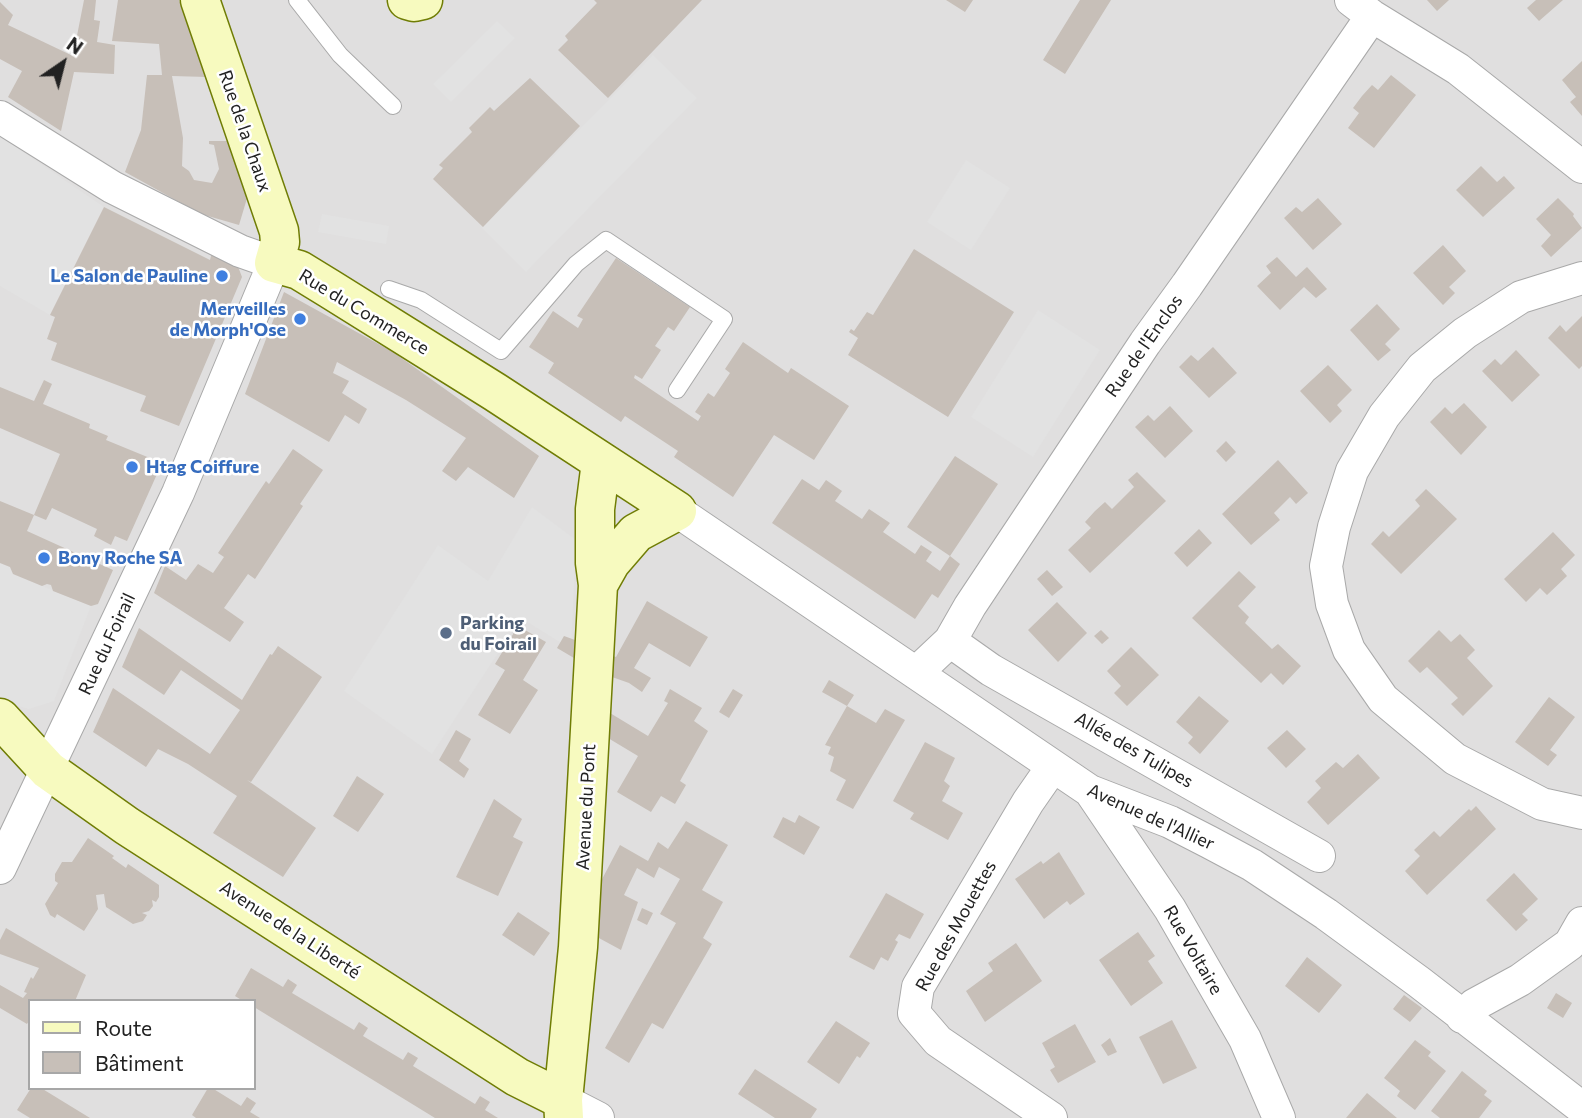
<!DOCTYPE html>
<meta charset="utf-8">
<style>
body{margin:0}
#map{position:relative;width:1582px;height:1118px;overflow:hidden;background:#f2efe9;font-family:Commissioner,sans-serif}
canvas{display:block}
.legend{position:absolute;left:28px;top:999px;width:228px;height:91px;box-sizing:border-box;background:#fff;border:2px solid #a7a7a7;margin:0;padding:9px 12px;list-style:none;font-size:21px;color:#222}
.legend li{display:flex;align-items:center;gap:14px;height:35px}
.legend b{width:35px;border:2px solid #a7a7a7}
.north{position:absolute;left:28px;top:28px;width:70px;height:70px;-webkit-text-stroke:5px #fff;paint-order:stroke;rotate:35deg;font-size:19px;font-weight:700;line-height:28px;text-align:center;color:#222}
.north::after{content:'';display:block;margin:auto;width:24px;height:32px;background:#222;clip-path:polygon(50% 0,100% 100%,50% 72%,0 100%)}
</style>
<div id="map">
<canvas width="1582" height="1118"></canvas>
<ul class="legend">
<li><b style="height:9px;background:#f7fabf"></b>Route</li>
<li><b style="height:19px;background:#c7bfb8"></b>Bâtiment</li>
</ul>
<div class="north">N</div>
</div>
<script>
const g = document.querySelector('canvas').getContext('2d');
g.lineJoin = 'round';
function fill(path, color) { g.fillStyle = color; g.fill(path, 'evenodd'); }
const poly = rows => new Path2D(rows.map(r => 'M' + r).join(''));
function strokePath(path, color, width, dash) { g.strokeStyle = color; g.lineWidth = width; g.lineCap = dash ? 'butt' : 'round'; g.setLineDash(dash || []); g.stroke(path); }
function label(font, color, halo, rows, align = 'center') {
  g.font = font + ' Commissioner,sans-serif'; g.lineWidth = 5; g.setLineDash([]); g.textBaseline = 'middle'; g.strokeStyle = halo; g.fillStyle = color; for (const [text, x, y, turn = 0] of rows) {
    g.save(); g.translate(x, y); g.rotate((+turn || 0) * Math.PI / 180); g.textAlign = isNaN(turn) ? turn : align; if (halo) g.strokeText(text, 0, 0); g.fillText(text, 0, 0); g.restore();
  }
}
const residential = poly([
 [0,0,1582,0,1582,1118,0,1118],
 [30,1001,254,1001,254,1088,30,1088]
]);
const parking = poly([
 [497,21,515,38,451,102,433,84],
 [653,55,697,98,526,272,482,228],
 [0,136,104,207,50,315,0,286],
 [966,160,1010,188,971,250,927,222],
 [322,214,389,226,386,244,318,232],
 [1038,310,1100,350,1033,457,971,417],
 [532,507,576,540,571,649,521,618,432,754,344,691,438,545,488,581],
 [0,563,10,567,13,574,91,606,54,701,29,709,5,702,0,697]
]);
const building = poly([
 [84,0,96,0,94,20,100,21,97,42,115,45,114,74,74,72,61,131,8,97,22,71,0,59,0,2,13,15,8,25,73,56],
 [118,0,179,0,207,77,172,76,183,138,182,166,189,171,194,180,212,183,219,169,214,145,209,144,209,141,229,141,248,195,239,225,201,214,125,172,141,130,147,75,162,75,159,44,112,41],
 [594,0,702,0,608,98,558,50,568,40,565,36,597,3],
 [946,0,973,0,965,12],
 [1080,0,1111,0,1065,74,1043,60],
 [1427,0,1449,0,1437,11],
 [1536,0,1563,0,1539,21,1527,8],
 [1582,61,1582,116,1570,102,1576,97,1562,80],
 [1391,75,1416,95,1374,148,1348,128,1359,113,1353,108,1362,96,1372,85,1378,90],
 [530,78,580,126,483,227,433,179,443,168,439,165,472,132,469,128,490,107,494,111],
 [1481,166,1497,182,1504,176,1515,188,1483,217,1456,190],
 [1318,198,1342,224,1313,250,1284,218,1296,207,1302,212],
 [1558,198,1574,214,1573,216,1582,228,1551,257,1541,246,1551,235,1536,219],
 [104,207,210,260,212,252,237,264,242,277,179,426,140,411,146,396,51,360,57,343,47,339,55,317,50,315],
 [1443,245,1466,271,1449,287,1455,293,1443,305,1413,273],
 [914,249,1014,312,948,417,848,355,858,338,849,332,851,329,854,331,867,312,873,315],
 [1277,257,1296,277,1307,267,1327,289,1316,298,1304,287,1280,310,1257,286,1271,273,1266,266],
 [616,258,690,307,674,331,668,327,655,346,661,350,642,379,635,375,634,378,698,421,701,416,695,412,708,393,714,397,730,373,725,369,743,342,788,373,791,368,849,406,814,460,774,435,733,497,674,457,678,451,625,416,621,422,548,373,554,363,529,347,553,311,578,328,583,319,577,316],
 [284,292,393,352,539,456,514,498,468,467,456,481,442,471,466,438,406,400,337,362,333,373,349,381,342,393,367,409,359,424,345,415,329,442,245,394],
 [1377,304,1400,329,1385,344,1391,350,1378,361,1350,330],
 [1582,316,1582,366,1579,369,1548,338,1560,325,1566,332],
 [1213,347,1237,373,1209,398,1179,367,1191,355,1198,361],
 [1516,350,1540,375,1512,402,1482,371,1495,359,1501,365],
 [1328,365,1352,390,1337,405,1342,411,1330,423,1300,391],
 [44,380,52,384,43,404,90,424,89,428,108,436,106,440,162,463,127,541,115,536,111,545,94,536,97,529,52,508,46,520,34,515,60,454,0,428,0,387,34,401],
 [1464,403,1487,427,1461,455,1430,422,1445,407,1452,414],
 [1170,406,1193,431,1165,458,1135,427,1148,415,1154,421],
 [1226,441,1236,452,1226,462,1216,451],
 [293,449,323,470,300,504,303,506,255,579,248,574,224,608,244,622,230,642,154,593,165,566,186,580,198,564,213,573,224,557,218,553,266,481,269,484],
 [955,456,998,484,950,556,907,527],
 [1278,460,1308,493,1296,504,1290,497,1274,513,1280,520,1251,545,1222,514],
 [1137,472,1166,501,1090,573,1068,550,1091,528,1085,522,1095,511,1105,502,1112,509,1134,487,1128,480],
 [802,479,819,490,826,480,842,491,835,501,862,519,869,509,890,523,883,532,915,554,921,545,932,552,926,561,940,571,950,556,960,564,938,598,932,594,915,619,772,523],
 [1426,489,1457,519,1401,574,1371,544,1383,531,1389,537,1420,506,1415,500],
 [0,501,34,515,27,531,113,570,98,604,91,606,53,591,51,585,47,584,42,586,13,574,10,567,0,563],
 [1199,529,1212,543,1187,567,1174,553],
 [1553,532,1575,555,1561,569,1567,576,1547,595,1540,588,1526,602,1504,579],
 [1047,570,1063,587,1052,596,1037,579],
 [1239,571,1256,587,1238,606,1249,617,1245,623,1272,649,1278,644,1301,666,1283,685,1271,673,1261,683,1192,618],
 [647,601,708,637,690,667,649,643,634,668,651,678,642,692,629,683,612,677,613,656,616,657],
 [1057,602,1087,633,1058,662,1028,630],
 [518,626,546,642,523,680,538,690,510,734,478,715,505,670,495,664],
 [139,628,242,700,270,654,272,655,278,646,322,677,251,782,247,780,316,828,283,877,213,833,237,796,188,764,158,749,146,767,93,732,113,688,210,754,240,710,181,670,164,695,122,667],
 [1101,630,1109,638,1102,644,1094,636],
 [1439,630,1451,642,1460,634,1475,650,1467,658,1493,686,1463,716,1451,704,1458,698,1427,667,1420,673,1408,661],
 [564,636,575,640,574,658,557,648],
 [1131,647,1159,675,1127,706,1114,693,1121,686,1107,671],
 [829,680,854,695,847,706,876,723,885,709,905,720,853,809,836,800,846,780,830,771,834,757,828,754,831,747,825,745,847,706,822,692],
 [670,689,702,708,694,721,708,731,680,781,686,785,675,804,661,796,651,812,617,792,638,756,608,738,610,713,648,736,668,703,664,701],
 [733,689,743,695,729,718,719,712],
 [1199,696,1229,721,1200,754,1188,743,1193,737,1176,722],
 [1549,697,1575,717,1550,750,1557,755,1548,766,1515,742],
 [456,730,471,739,459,761,469,769,464,778,439,760],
 [1287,730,1306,749,1286,768,1267,748],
 [925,742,955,758,944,781,950,786,942,801,963,813,948,840,910,819,914,813,893,801],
 [1358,754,1380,778,1328,825,1307,802,1321,788,1315,781,1336,762,1343,768],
 [357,776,384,794,358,832,333,816],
 [494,799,522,819,513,837,523,842,498,896,456,877],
 [1476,806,1496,829,1427,895,1405,871,1420,856,1414,850,1434,831,1440,837,1469,809,1471,811],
 [799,815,820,827,804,855,773,837,783,817,795,823],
 [686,821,728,845,702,890,723,902,703,938,712,944,663,1029,652,1023,629,1063,605,1048,676,923,660,914,680,879,659,867,654,878,637,868,624,895,638,902,621,950,597,937,600,883,620,845,648,861,658,842,668,849],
 [88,838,114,856,112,858,126,868,128,864,159,885,159,897,156,902,152,900,153,906,149,911,142,913,147,915,143,921,133,924,106,907,104,894,96,895,98,909,84,931,57,914,55,918,50,915,45,904,58,883,55,881,55,874,62,862,72,862],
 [1059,852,1085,894,1070,905,1067,901,1044,919,1015,879,1041,861,1043,864],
 [1514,873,1538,899,1522,914,1528,920,1516,931,1486,900],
 [886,893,924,914,910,939,899,934,895,940,898,942,888,961,881,957,874,970,849,957],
 [642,908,653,913,647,925,637,920],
 [518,912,550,933,534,956,502,935],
 [6,928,86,975,75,1001,30,1001,30,1019,27,1024,0,1008,0,985,23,998,27,993,24,992,31,977,33,979,39,968,0,954,0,940],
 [1138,932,1155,956,1148,961,1163,983,1131,1006,1099,960],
 [1016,943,1042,981,985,1022,966,991,993,971,988,963],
 [1307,957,1342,985,1319,1013,1285,986],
 [251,968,283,987,288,979,297,985,292,993,354,1030,359,1022,368,1028,363,1036,403,1060,408,1052,418,1058,413,1066,475,1104,480,1096,490,1102,485,1110,498,1118,435,1118,254,1007,254,1001,243,1001,235,996],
 [1556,993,1572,1003,1563,1018,1547,1008],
 [1404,995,1422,1008,1410,1022,1393,1009],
 [1172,1020,1197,1068,1163,1084,1139,1037],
 [836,1021,870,1043,860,1058,857,1056,839,1084,807,1062],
 [1075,1024,1096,1062,1058,1083,1050,1070,1055,1067,1042,1043],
 [1110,1038,1117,1052,1108,1056,1101,1045],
 [1415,1040,1431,1052,1428,1056,1446,1071,1415,1110,1397,1096,1400,1091,1384,1078],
 [755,1069,817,1109,811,1118,775,1118,738,1094],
 [1462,1071,1487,1091,1484,1095,1492,1101,1479,1118,1440,1118,1431,1111],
 [31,1088,41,1088,90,1118,30,1118,17,1110],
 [208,1088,212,1088,241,1106,247,1097,256,1103,250,1112,260,1118,196,1118,192,1115],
 [1367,1093,1397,1118,1346,1118]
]);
const lane = poly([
 [297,0,340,55,393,106],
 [389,289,421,300,501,351,576,264,606,240,724,319,677,390]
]);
const street = poly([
 [1351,0,1372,16,1458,69,1582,167],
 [0,117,112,187,240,251,274,263,178,493,0,868],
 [1582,278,1521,297,1465,333,1422,368,1384,416,1352,471,1334,527,1326,566,1332,604,1349,650,1383,699,1455,759,1542,804,1582,813],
 [677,511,1090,791,1170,822,1209,842,1252,865,1326,914,1419,982,1582,1108],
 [950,641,991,670,1319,856],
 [916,673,950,641,970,606,1145,343,1187,285,1372,16],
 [1090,791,1170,909,1245,1039,1279,1118],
 [1462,1017,1474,1005,1520,980,1570,944,1582,923],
 [563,1100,598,1118],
 [1051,1118,938,1041,914,1013,918,987,1028,802,1053,766]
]);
const secondary = poly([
 [200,0,279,231,280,242,274,263,299,270,330,289,495,392,677,511,636,533,611,562,598,585],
 [407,0,414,2,423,0],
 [0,718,48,770,127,826,517,1077,563,1100],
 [564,1118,563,1100,578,947,598,585,595,563,595,509,601,462]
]);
const markers = [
 [222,276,7,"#3f7fe0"],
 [300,319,7,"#3f7fe0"],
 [132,467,7,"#3f7fe0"],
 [44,558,7,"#3f7fe0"],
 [446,633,7,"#5c6f8a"]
];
const streetNames = [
 ["Rue de la Chaux",245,131,71],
 ["Rue du Commerce",364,312,31],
 ["Rue de l'Enclos",1144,346,-55],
 ["Rue du Foirail",107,644,-65],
 ["Allée des Tulipes",1134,750,30],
 ["Avenue du Pont",586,807,-87],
 ["Avenue de l'Allier",1151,817,24],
 ["Rue des Mouettes",956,926,-61],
 ["Avenue de la Liberté",290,930,33],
 ["Rue Voltaire",1193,950,60]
];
const shopNames = [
 ["Le Salon de Pauline",208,276],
 ["Merveilles",286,309],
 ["de Morph'Ose",286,330],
 ["Htag Coiffure",146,467,"left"],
 ["Bony Roche SA",58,558,"left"]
];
const serviceNames = [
 ["Parking",460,623],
 ["du Foirail",460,644]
];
fill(residential, '#e0dfdf');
fill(parking, '#e2e2e2');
fill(building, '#c7bfb8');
strokePath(lane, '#a9a9a9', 18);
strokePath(street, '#a9a9a9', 34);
strokePath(secondary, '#707d05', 41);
strokePath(lane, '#fff', 16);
strokePath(street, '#fff', 32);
strokePath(secondary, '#f7fabf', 38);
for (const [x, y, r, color] of markers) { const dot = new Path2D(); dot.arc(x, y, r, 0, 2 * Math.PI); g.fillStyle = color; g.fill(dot); strokePath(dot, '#fff', 2.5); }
label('18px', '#222', '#fff', streetNames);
label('bold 18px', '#366cbe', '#fff', shopNames, 'right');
label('bold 18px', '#4e5e75', '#fff', serviceNames, 'left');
</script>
